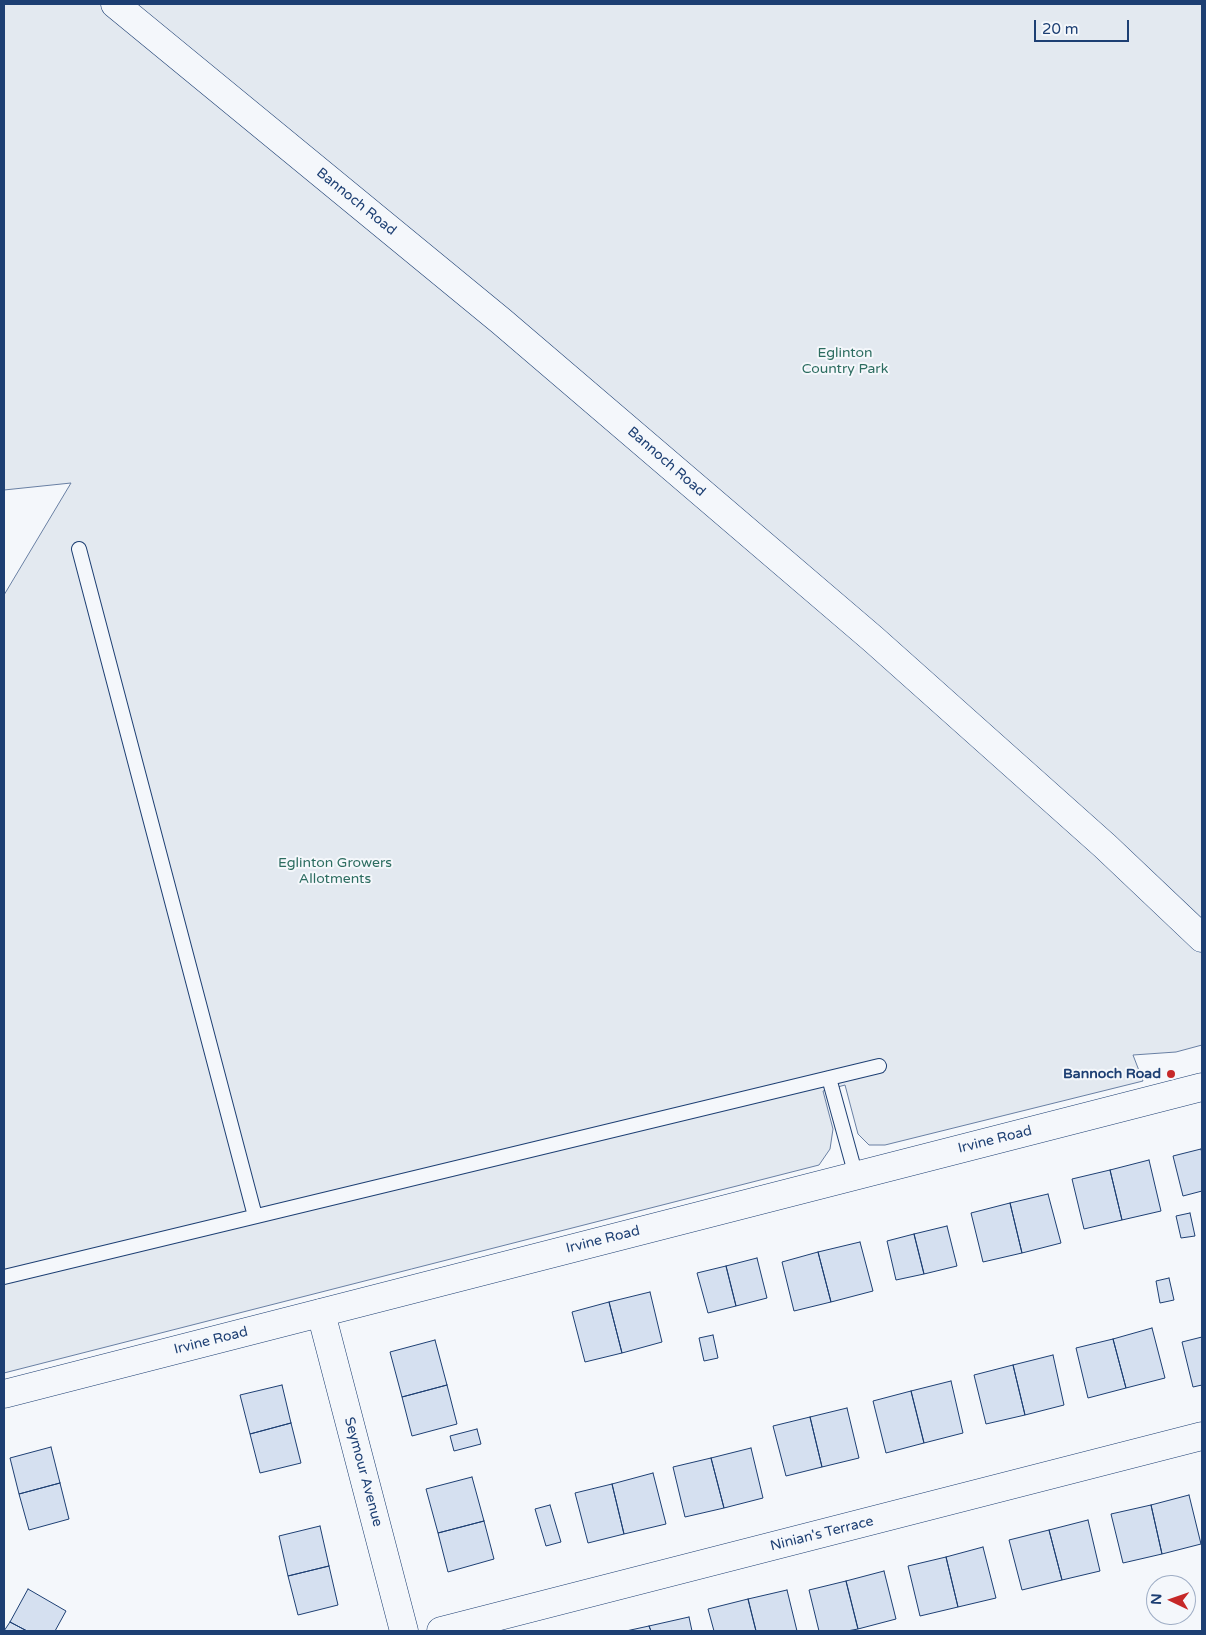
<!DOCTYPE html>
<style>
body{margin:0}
#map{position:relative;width:1206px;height:1635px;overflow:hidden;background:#f4f7fb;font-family:"Varela Round",sans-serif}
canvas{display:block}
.frame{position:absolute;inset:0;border:5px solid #1d3f73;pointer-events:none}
.north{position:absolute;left:1146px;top:1575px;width:50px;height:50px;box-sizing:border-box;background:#f4f7fb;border:1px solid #9eadc5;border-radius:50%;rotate:273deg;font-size:14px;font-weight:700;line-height:20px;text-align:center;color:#1d3f73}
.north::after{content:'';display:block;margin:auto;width:18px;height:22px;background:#c62828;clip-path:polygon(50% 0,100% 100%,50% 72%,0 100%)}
.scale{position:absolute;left:1034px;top:20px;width:95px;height:22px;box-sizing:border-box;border:2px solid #1d3f73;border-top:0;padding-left:6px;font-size:15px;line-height:18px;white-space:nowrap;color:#1d3f73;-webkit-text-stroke:4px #f4f7fb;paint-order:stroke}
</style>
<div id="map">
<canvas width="1206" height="1635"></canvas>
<div class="frame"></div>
<div class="north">N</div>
<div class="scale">20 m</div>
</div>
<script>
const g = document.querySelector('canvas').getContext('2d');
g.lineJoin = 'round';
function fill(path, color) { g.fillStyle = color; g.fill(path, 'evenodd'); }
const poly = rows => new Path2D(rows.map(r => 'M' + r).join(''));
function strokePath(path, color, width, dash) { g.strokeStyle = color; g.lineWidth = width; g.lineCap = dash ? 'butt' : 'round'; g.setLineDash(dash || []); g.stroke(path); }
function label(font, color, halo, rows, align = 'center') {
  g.font = font + ' "Varela Round",sans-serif'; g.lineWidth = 4; g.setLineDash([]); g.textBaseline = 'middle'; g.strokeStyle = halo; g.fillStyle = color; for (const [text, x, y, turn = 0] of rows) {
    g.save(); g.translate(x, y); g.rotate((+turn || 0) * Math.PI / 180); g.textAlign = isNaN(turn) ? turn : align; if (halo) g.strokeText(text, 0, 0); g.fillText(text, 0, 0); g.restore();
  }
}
const green = poly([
 [4,4,1202,4,1202,1045,1176,1052,1133,1055,1143,1081,885,1145,869,1145,858,1134,845,1085,823,1091,833,1129,830,1149,819,1165,4,1373,4,595,71,483,4,490,4,4]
]);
const building = poly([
 [1201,1149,1202,1154,1202,1191,1183,1196,1173,1156,1201,1149],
 [1149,1160,1161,1211,1122,1220,1110,1170,1149,1160],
 [1110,1170,1122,1220,1084,1229,1072,1179,1110,1170],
 [1048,1194,1061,1243,1022,1253,1010,1203,1048,1194],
 [1010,1203,1022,1253,983,1262,971,1213,1010,1203],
 [1190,1213,1195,1236,1181,1238,1176,1216,1190,1213],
 [947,1226,957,1266,924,1274,914,1234,947,1226],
 [914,1234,924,1274,896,1280,887,1241,914,1234],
 [860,1242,873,1291,831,1302,818,1252,860,1242],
 [818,1252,831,1302,794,1311,782,1262,818,1252],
 [757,1258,767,1298,736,1306,726,1266,757,1258],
 [726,1266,736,1306,708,1313,697,1273,726,1266],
 [1169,1278,1174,1300,1160,1303,1156,1281,1169,1278],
 [650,1292,662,1342,622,1353,609,1302,650,1292],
 [609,1302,622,1353,585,1362,572,1312,609,1302],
 [1152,1328,1165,1378,1126,1388,1113,1339,1152,1328],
 [713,1335,718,1358,704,1361,699,1338,713,1335],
 [1202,1337,1202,1385,1193,1387,1182,1342,1202,1337],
 [1113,1339,1126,1388,1088,1398,1076,1348,1113,1339],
 [435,1340,447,1385,402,1397,390,1352,435,1340],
 [1053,1355,1064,1405,1025,1415,1013,1365,1053,1355],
 [1013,1365,1025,1415,986,1424,974,1375,1013,1365],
 [951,1381,963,1433,924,1443,911,1391,951,1381],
 [282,1385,291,1423,250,1434,240,1395,282,1385],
 [447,1385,457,1424,412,1436,402,1397,447,1385],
 [911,1391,924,1443,886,1453,873,1401,911,1391],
 [847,1408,859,1458,822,1467,810,1417,847,1408],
 [810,1417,822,1467,786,1476,773,1426,810,1417],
 [291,1423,301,1463,260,1473,250,1434,291,1423],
 [477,1429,481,1444,454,1451,450,1436,477,1429],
 [51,1447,60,1483,19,1494,10,1458,51,1447],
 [751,1448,763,1498,724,1508,711,1458,751,1448],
 [711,1458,724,1508,685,1517,673,1467,711,1458],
 [653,1473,666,1524,624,1534,612,1484,653,1473],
 [472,1477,484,1521,438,1533,426,1489,472,1477],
 [60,1483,69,1519,29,1530,19,1494,60,1483],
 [612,1484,624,1534,588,1543,575,1493,612,1484],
 [1189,1495,1201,1544,1162,1554,1151,1505,1189,1495],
 [550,1505,561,1542,546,1546,535,1509,550,1505],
 [1151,1505,1162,1554,1123,1563,1111,1514,1151,1505],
 [1088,1520,1100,1571,1062,1580,1049,1530,1088,1520],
 [484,1521,494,1559,448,1572,438,1533,484,1521],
 [320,1526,329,1566,288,1576,279,1536,320,1526],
 [1049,1530,1062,1580,1022,1590,1009,1540,1049,1530],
 [983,1547,996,1598,958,1607,946,1557,983,1547],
 [946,1557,958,1607,920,1616,908,1566,946,1557],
 [329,1566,338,1605,298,1615,288,1576,329,1566],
 [884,1571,896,1619,858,1629,846,1581,884,1571],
 [846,1581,858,1629,847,1631,819,1631,809,1590,846,1581],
 [28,1589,66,1611,55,1631,27,1631,10,1622,28,1589],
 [787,1590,797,1631,756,1631,748,1599,787,1590],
 [748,1599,756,1631,714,1631,708,1609,748,1599],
 [689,1617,692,1631,651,1631,649,1626,689,1617],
 [10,1622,27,1631,4,1631,10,1622],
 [649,1626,651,1631,626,1631,649,1626]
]);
const service = poly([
 [79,549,255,1216],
 [829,1078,856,1176],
 [4,1277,879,1066]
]);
const minor = poly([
 [115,4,501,321,873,639,1105,846,1202,938],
 [321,1313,404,1631],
 [441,1631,1202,1436]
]);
const primary = poly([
 [4,1394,1202,1087]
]);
const markers = [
 [1171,1074,5,"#c62828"]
];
const streetNames = [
 ["Bannoch Road",356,202,39],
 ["Bannoch Road",666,462,41],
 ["Irvine Road",995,1140,-14],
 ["Irvine Road",603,1240,-14],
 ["Irvine Road",211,1341,-14],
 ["Seymour Avenue",363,1472,75],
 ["Ninian's Terrace",822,1534,-14]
];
const parkNames = [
 ["Eglinton",845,353],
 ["Country Park",845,369],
 ["Eglinton Growers",335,863],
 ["Allotments",335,879]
];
const poiNames = [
 ["Bannoch Road",1161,1074]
];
fill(green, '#e3e9f0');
strokePath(green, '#687fa3', 1);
fill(building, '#d5e0f0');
strokePath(building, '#1d3f73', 1);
strokePath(service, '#1d3f73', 16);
strokePath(minor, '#1d3f73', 29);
strokePath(primary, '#1d3f73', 29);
strokePath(service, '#f4f7fb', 14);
strokePath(minor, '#f4f7fb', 28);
strokePath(primary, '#f4f7fb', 28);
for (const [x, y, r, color] of markers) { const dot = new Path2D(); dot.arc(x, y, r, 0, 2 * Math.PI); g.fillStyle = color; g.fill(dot); strokePath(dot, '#f4f7fb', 2); }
label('14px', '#1d3f73', '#f4f7fb', streetNames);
label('14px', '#2c6c60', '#f4f7fb', parkNames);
label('bold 14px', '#1d3f73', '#f4f7fb', poiNames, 'right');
</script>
